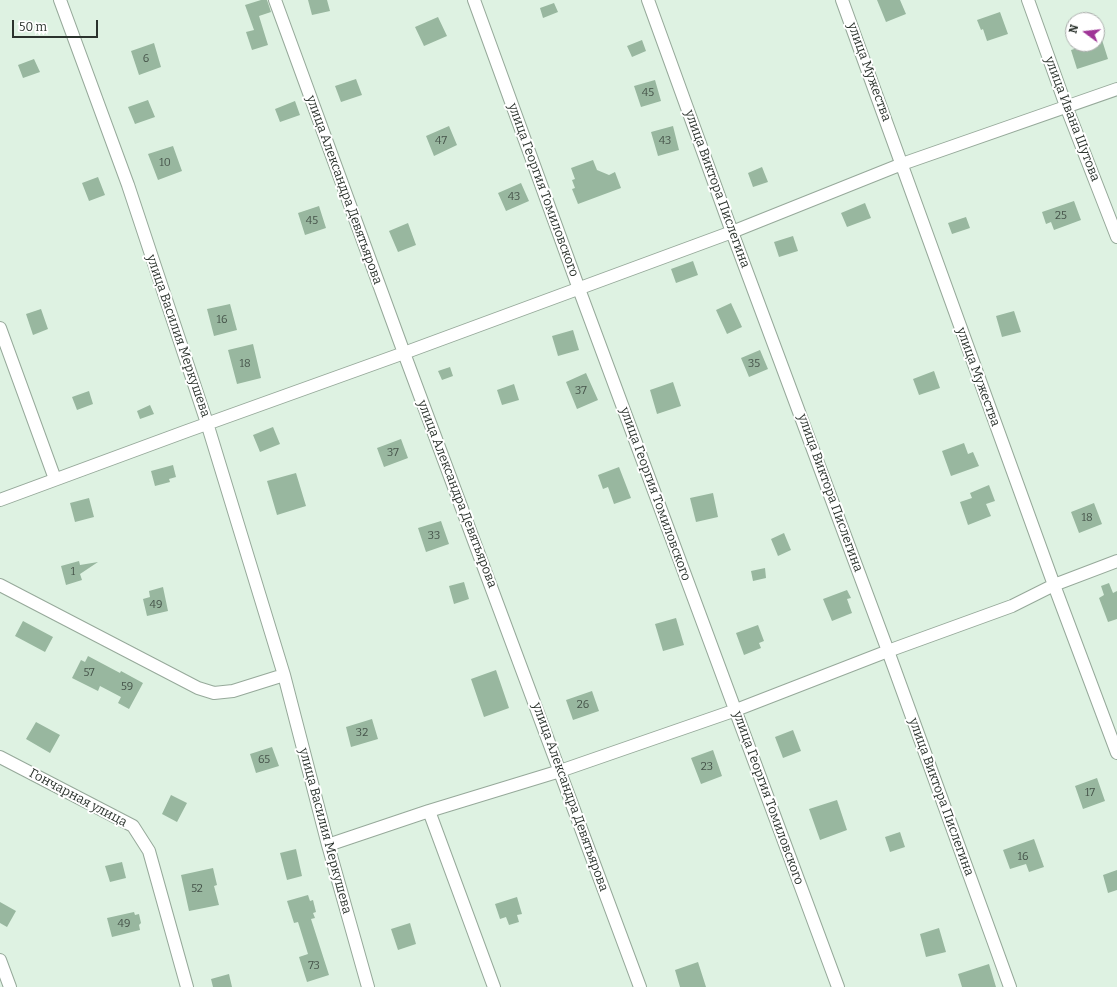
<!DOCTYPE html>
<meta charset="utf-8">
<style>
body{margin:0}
#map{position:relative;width:1117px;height:987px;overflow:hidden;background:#def2e2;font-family:Bitter,serif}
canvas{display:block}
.north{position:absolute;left:1065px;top:12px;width:40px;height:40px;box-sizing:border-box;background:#fff;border:1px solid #aaadab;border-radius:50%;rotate:285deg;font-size:11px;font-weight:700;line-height:16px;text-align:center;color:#2b332d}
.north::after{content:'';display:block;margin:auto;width:14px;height:18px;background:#9f3597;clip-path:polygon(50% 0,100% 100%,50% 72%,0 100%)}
.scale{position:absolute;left:12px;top:20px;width:86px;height:18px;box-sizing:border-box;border:2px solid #2b332d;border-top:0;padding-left:5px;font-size:12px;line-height:14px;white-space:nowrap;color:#2b332d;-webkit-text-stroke:3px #fff;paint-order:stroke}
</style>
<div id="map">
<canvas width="1117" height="987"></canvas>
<div class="north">N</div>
<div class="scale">50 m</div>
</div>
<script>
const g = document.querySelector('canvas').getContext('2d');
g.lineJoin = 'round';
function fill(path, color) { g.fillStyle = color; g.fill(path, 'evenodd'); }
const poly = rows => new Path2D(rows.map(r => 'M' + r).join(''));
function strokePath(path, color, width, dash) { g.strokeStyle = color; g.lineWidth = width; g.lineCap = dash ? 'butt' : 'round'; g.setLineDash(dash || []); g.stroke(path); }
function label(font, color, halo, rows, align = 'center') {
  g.font = font + ' Bitter,serif'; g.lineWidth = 4; g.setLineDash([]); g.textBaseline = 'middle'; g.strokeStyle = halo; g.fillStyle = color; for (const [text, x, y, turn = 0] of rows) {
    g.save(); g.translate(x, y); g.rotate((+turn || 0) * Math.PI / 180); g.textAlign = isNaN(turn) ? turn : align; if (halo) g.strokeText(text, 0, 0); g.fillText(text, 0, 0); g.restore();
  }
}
const building = poly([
 [261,0,267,0,271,12,259,16,268,45,252,50,246,32,254,30,245,5],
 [308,0,327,0,330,11,312,15],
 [877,0,900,0,906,14,886,22],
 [554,3,558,12,543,18,540,8],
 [1000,12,1008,34,987,41,983,29,981,30,977,20],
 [438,17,447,36,424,46,415,27],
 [642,40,646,51,632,57,627,46],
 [1102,40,1108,59,1077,69,1071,50,1090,44,1097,44,1097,42],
 [154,43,161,67,139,75,131,51],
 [34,59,40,72,23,78,18,65],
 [356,79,362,95,341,102,335,86],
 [655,80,661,101,641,107,634,86],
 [148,100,155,117,135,124,128,107],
 [295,101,300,115,280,122,275,109],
 [449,126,457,145,434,156,426,136],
 [673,126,679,150,658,156,651,132],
 [173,146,182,171,158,180,148,154],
 [593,160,597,170,609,175,615,172,621,188,578,204,572,189,575,188,572,180,575,179,571,168],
 [762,167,768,182,753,187,748,173],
 [98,177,105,195,89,201,82,183],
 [521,183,529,201,506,211,498,193],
 [1074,201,1081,220,1054,230,1051,222,1046,224,1042,212],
 [865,203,871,218,847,227,841,213],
 [319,206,326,228,305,235,298,213],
 [966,217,970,228,952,234,948,223],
 [408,223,416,245,398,252,389,231],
 [793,236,798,251,779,257,774,242],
 [693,261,698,275,676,283,671,269],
 [731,303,742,327,727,334,716,310],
 [230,304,237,330,214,336,207,309],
 [41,309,48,329,33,335,26,314],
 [1014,311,1021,332,1002,337,996,316],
 [573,330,579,350,558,356,552,336],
 [253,344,261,378,237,384,228,350],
 [760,350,768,369,749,377,741,358],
 [450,367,453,376,442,380,438,371],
 [934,371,940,388,919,395,913,379],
 [586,373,598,400,577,409,566,382],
 [673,382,681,406,657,414,650,390],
 [514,384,519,400,502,405,497,390],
 [89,391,93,404,77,410,72,397],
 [150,405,154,414,140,419,137,411],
 [273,427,280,444,260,452,253,435],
 [401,439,408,458,384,467,377,448],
 [964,443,968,454,973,452,979,466,951,476,942,451],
 [173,465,176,477,169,479,170,482,155,486,151,471],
 [619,467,631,498,614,504,608,487,603,489,598,475],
 [296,473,306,506,277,515,267,481],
 [989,485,995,501,986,504,991,516,968,525,960,502,972,498,970,493],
 [713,493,718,517,696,522,690,498],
 [89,498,94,517,75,522,70,503],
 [1094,503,1102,524,1079,533,1071,512],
 [441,521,449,544,426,552,418,528],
 [784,533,791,550,778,556,771,539],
 [79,561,80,565,98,562,80,574,82,580,66,585,61,566],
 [765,568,766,578,753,581,751,571],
 [464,582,469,599,454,604,449,586],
 [1109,583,1113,593,1117,591,1117,619,1108,622,1099,598,1104,595,1101,586],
 [163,587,168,611,147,616,143,599,150,597,149,591],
 [847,590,851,598,847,599,852,613,832,621,823,599],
 [676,618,684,645,663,651,655,624],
 [23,621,53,637,45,652,15,636],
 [758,625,764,641,759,643,761,648,744,655,736,633],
 [88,656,120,673,121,671,143,683,129,709,118,703,121,697,100,686,98,691,72,678,81,660,85,662],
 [496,670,509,708,484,717,471,679],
 [592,691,599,711,573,720,566,700],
 [372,719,378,739,351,747,346,727],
 [36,722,60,735,50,753,26,739],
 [793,730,801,751,783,758,775,737],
 [272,747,279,766,256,773,250,754],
 [713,750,722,776,701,784,691,758],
 [1097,778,1105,801,1083,809,1075,786],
 [171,795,187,803,177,822,162,814],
 [837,800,847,830,820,840,809,809],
 [900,832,905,847,890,852,885,837],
 [1034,839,1044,867,1029,872,1026,864,1010,869,1003,850],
 [296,849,302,876,287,880,280,853],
 [122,862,126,878,110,882,105,866],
 [213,868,217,885,214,886,219,905,189,911,181,875],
 [1117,870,1117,890,1108,893,1103,875],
 [308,895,310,901,313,900,316,912,313,913,315,918,311,919,329,975,307,982,299,957,308,954,298,922,294,923,287,901],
 [517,897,522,914,517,915,519,922,509,925,506,917,500,919,495,904],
 [0,902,16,911,7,927,0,923],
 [134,912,135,915,139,914,141,923,139,925,140,930,112,937,107,918],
 [410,923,416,944,398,950,391,929],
 [939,928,946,952,926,957,920,934],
 [698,962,706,987,680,987,675,970],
 [989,964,996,987,962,987,958,974],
 [229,974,232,987,213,987,211,979]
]);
const minor = poly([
 [60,0,128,185,207,423,284,675,328,845,368,987],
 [275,0,404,353,640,987],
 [474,0,579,289,838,987],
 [648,0,732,232,888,651,1010,987],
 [842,0,1054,585,1117,753],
 [1028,0,1066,106,1117,237],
 [0,328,55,479],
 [0,500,187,431,404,353,732,232,902,164,1117,89],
 [0,585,198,688,214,693,233,691,284,675],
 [0,757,133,826,149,851,187,987],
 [429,811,494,987],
 [328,845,429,811,560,771,736,710,888,651,1012,606,1054,585,1117,561],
 [0,960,10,987]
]);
const numberNames = [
 ["6",146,59],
 ["45",648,93],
 ["47",441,141],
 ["43",665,141],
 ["10",165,163],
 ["43",514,197],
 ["25",1061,216],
 ["45",312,221],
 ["16",222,320],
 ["18",245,364],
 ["35",754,364],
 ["37",581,391],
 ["37",393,453],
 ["18",1087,518],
 ["33",434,536],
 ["1",73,572],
 ["49",156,605],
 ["57",89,673],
 ["59",127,687],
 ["26",583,705],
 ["32",362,733],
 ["65",264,760],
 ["23",707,767],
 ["17",1090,793],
 ["16",1023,857],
 ["52",197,889],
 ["49",124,924],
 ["73",314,966]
];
const streetNames = [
 ["улица Мужества",869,72,70],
 ["улица Ивана Шутова",1072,119,69],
 ["улица Виктора Пислегина",717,189,70],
 ["улица Александра Девятьярова",344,190,70],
 ["улица Георгия Томиловского",543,190,70],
 ["улица Василия Меркушева",178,336,71],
 ["улица Мужества",978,377,70],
 ["улица Виктора Пислегина",830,493,70],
 ["улица Александра Девятьярова",457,494,69],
 ["улица Георгия Томиловского",655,494,70],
 ["улица Александра Девятьярова",570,797,70],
 ["улица Виктора Пислегина",941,797,70],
 ["Гончарная улица",78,798,28],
 ["улица Георгия Томиловского",768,798,70],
 ["улица Василия Меркушева",325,831,75]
];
fill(building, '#98b79f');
strokePath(minor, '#96a99a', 14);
strokePath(minor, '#fff', 12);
label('11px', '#46544a', null, numberNames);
label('13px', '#2b332d', '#fff', streetNames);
</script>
